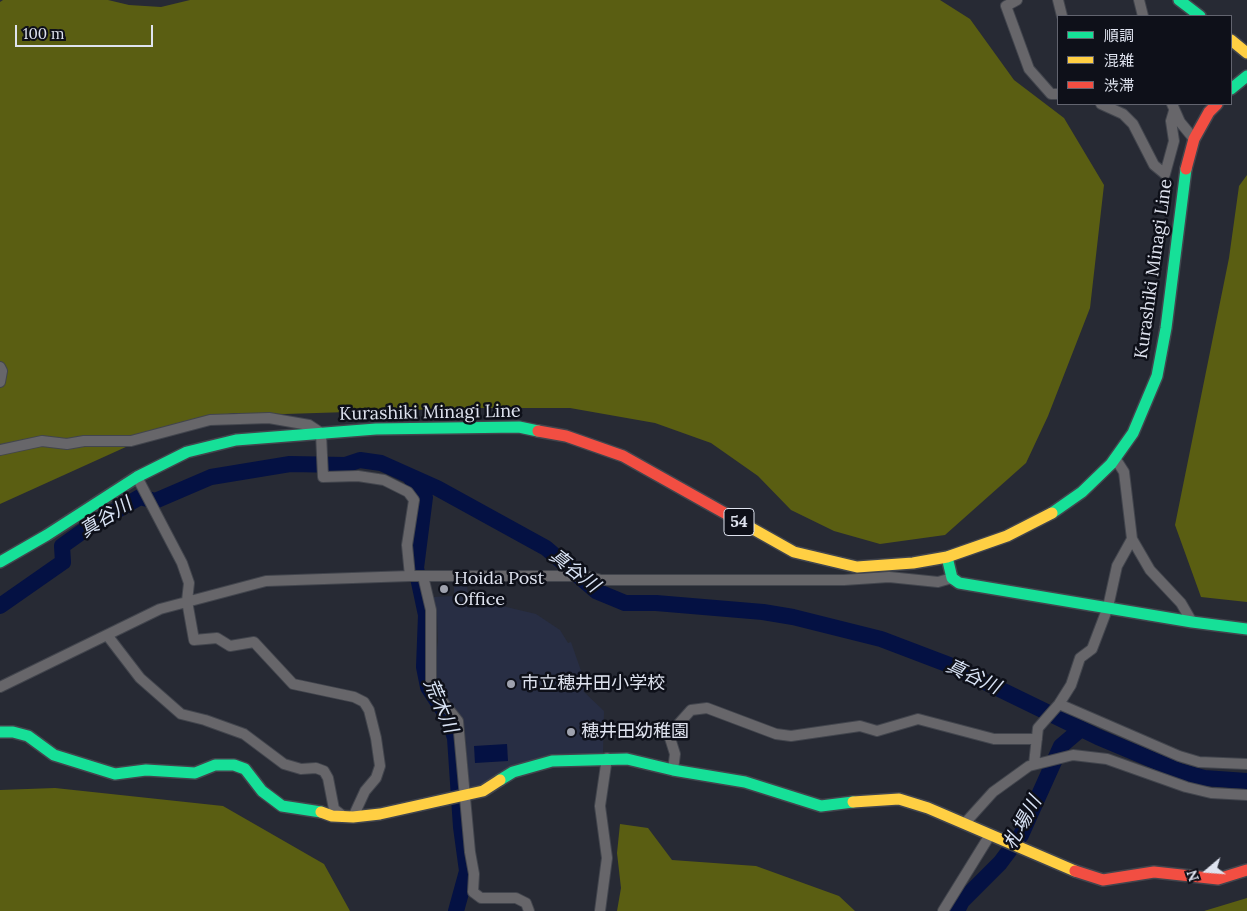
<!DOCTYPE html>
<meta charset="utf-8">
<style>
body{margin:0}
#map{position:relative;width:1247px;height:911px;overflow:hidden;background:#272a34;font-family:Lora,"Noto Sans JP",serif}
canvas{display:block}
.legend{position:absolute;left:1057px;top:15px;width:175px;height:90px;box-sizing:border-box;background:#0e1019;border:1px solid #62646f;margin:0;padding:6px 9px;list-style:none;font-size:15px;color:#dfe3ef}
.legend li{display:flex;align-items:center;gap:10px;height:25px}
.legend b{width:25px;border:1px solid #62646f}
.north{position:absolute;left:1182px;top:846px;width:50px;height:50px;-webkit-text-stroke:4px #0e1019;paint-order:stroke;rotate:252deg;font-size:14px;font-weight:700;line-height:20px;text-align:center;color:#dfe3ef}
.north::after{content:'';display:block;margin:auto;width:18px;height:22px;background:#dfe3ef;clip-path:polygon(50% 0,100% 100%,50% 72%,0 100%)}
.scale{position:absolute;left:15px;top:25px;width:138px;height:22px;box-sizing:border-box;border:2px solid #dfe3ef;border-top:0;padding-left:6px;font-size:15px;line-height:18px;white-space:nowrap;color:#dfe3ef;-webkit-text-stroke:4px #0e1019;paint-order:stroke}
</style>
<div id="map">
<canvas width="1247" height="911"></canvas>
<ul class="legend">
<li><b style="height:6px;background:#16e098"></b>順調</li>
<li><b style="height:6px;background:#ffcf43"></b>混雑</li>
<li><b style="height:6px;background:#f24e42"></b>渋滞</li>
</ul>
<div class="north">N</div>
<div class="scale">100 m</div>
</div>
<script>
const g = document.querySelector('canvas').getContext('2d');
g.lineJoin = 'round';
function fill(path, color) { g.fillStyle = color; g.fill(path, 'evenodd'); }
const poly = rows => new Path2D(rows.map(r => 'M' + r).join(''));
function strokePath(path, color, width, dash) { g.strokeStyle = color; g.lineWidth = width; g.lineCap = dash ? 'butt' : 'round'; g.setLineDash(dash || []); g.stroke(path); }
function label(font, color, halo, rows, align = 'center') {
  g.font = font + ' Lora,"Noto Sans JP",serif'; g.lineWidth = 5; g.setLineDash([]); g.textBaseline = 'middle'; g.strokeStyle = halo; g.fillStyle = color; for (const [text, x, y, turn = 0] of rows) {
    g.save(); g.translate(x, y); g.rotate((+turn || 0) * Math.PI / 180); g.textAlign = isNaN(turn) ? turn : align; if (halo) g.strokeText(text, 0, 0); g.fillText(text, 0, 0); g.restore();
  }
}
const built = poly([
 [454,583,467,584,468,598,536,614,560,630,568,643,571,642,587,688,583,691,604,711,603,753,469,788,466,742,460,718,438,687,435,667,438,641,437,616,432,597,454,596]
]);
const forest = poly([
 [3,0,108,0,129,5,161,7,190,0,940,0,970,19,1014,80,1064,118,1104,185,1090,308,1048,416,1026,463,945,535,880,544,834,531,791,510,758,476,711,443,655,423,570,408,475,408,285,414,234,413,181,422,0,504,0,2],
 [1247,175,1247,602,1201,597,1175,525,1229,258,1239,186],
 [55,788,223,806,324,864,350,911,0,911,0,790],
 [620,824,648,828,672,860,756,866,839,896,855,911,617,911,621,888,617,853],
 [1247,898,1247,911,1204,911]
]);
const water = poly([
 [507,744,508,761,475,763,474,746]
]);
const river = poly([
 [410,477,425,497,416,568,426,615,424,667,428,687,449,719,455,738,461,827,467,871,456,911],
 [0,606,63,562,62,546,93,524,140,497,155,501,211,477,290,464,345,465,360,460,381,463,437,488,546,548,596,591,625,603,656,603,763,612,793,617,881,639,952,666,1098,737,1179,771,1204,778,1247,781],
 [957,911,962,901,1000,863,1021,835,1061,746,1081,729]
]);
const street = poly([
 [1017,0,1006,6,1029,69,1051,94,1058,94],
 [1058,0,1062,16],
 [1139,0,1143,16],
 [1101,104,1123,114,1133,124,1154,165,1165,174,1174,141,1171,121,1174,111],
 [1172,104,1180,122,1194,139],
 [0,367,2,371,0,382],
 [0,450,42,441,67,444,84,441,131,441,210,420,269,418,309,425,321,433,323,477,358,476,384,480,408,492,414,500,407,545,410,576],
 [1115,458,1124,472,1132,539,1150,570,1181,603,1192,622],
 [137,477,182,563,189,583,187,601,194,640,217,638,230,646,254,642,293,684,354,697,364,702,369,710,376,738,380,766,376,778,365,791,353,817],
 [423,576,431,610,431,682,435,692,458,721,470,852,474,874,473,892,481,898,516,898,526,903,529,911],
 [107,635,140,678,181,714,205,720,244,734,284,764,301,769,316,768,324,771,328,778,334,809,343,816],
 [0,687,160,609,266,581,410,576,586,576,601,580,844,580,889,577,938,582,952,578],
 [1059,704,1179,756,1199,762,1247,764],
 [1034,764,1038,728,1059,704,1071,685,1080,658,1092,649,1108,607,1117,566,1132,539],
 [673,770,675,754,670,738,674,729,691,710,707,708,776,734,791,736,860,726,877,731,918,719,994,739,1037,739],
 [965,823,993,792,1029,766,1073,755,1107,759,1186,787,1211,793,1247,795],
 [600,911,607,858,600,806,607,758],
 [943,911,990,835]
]);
const fast = poly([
 [1179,0,1200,16],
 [1231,89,1247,76],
 [1052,513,1082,492,1111,464,1133,433,1157,376,1166,328,1186,169],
 [947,557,952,578,959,583,1192,622,1247,629],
 [0,562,47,535,137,477,187,452,236,440,376,429,519,427,538,431],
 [0,732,13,732,28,736,54,755,115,774,146,770,195,773,215,765,234,765,245,769,262,791,282,806,321,812],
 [500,780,513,772,552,761,627,759,673,770,745,782,821,806,853,802]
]);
const slow = poly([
 [1231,40,1247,53],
 [746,525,794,552,857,567,913,563,947,557,1007,536,1052,513],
 [853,802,899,799,928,808,1075,871],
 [321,812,332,816,353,817,380,814,483,791,500,780]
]);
const jam = poly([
 [1186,169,1194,139,1209,112,1217,104],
 [538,431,566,436,623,456,746,525],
 [1075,871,1103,880,1154,872,1218,879,1247,870]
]);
const markers = [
 [444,589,5,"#9fa2ae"],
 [511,684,5,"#9fa2ae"],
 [571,732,5,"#9fa2ae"]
];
const shields = [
 [739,522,30]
];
const shieldNames = [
 ["54",739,522]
];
const streetNames = [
 ["Kurashiki Minagi Line",1154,269,-82],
 ["Kurashiki Minagi Line",430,413,-1]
];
const poiNames = [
 ["Hoida Post",454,579],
 ["Office",454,600],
 ["市立穂井田小学校",521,684],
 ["穂井田幼稚園",581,732]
];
const waterNames = [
 ["真谷川",106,518,-32],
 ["真谷川",574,571,38],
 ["真谷川",973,677,25],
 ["荒木川",440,706,67],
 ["札場川",1023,823,-61]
];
fill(built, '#282e44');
fill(forest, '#5a5e12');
fill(water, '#041143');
strokePath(river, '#041143', 16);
strokePath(street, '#42454d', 12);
strokePath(fast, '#42454d', 14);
strokePath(slow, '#42454d', 14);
strokePath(jam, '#42454d', 14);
strokePath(street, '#67666a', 10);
strokePath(fast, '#16e098', 11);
strokePath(slow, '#ffcf43', 11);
strokePath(jam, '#f24e42', 11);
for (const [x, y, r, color] of markers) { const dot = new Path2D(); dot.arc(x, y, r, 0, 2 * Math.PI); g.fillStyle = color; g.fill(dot); strokePath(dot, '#0e1019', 2); }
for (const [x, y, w] of shields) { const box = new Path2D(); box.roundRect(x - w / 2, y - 13.5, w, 27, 4); g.fillStyle = '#0e1019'; g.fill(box); strokePath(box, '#dfe3ef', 1); }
label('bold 16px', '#dfe3ef', null, shieldNames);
label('18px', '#dfe3ef', '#0e1019', streetNames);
label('18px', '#dfe3ef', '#0e1019', poiNames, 'left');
label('italic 19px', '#dae4f6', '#0e1019', waterNames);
</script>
